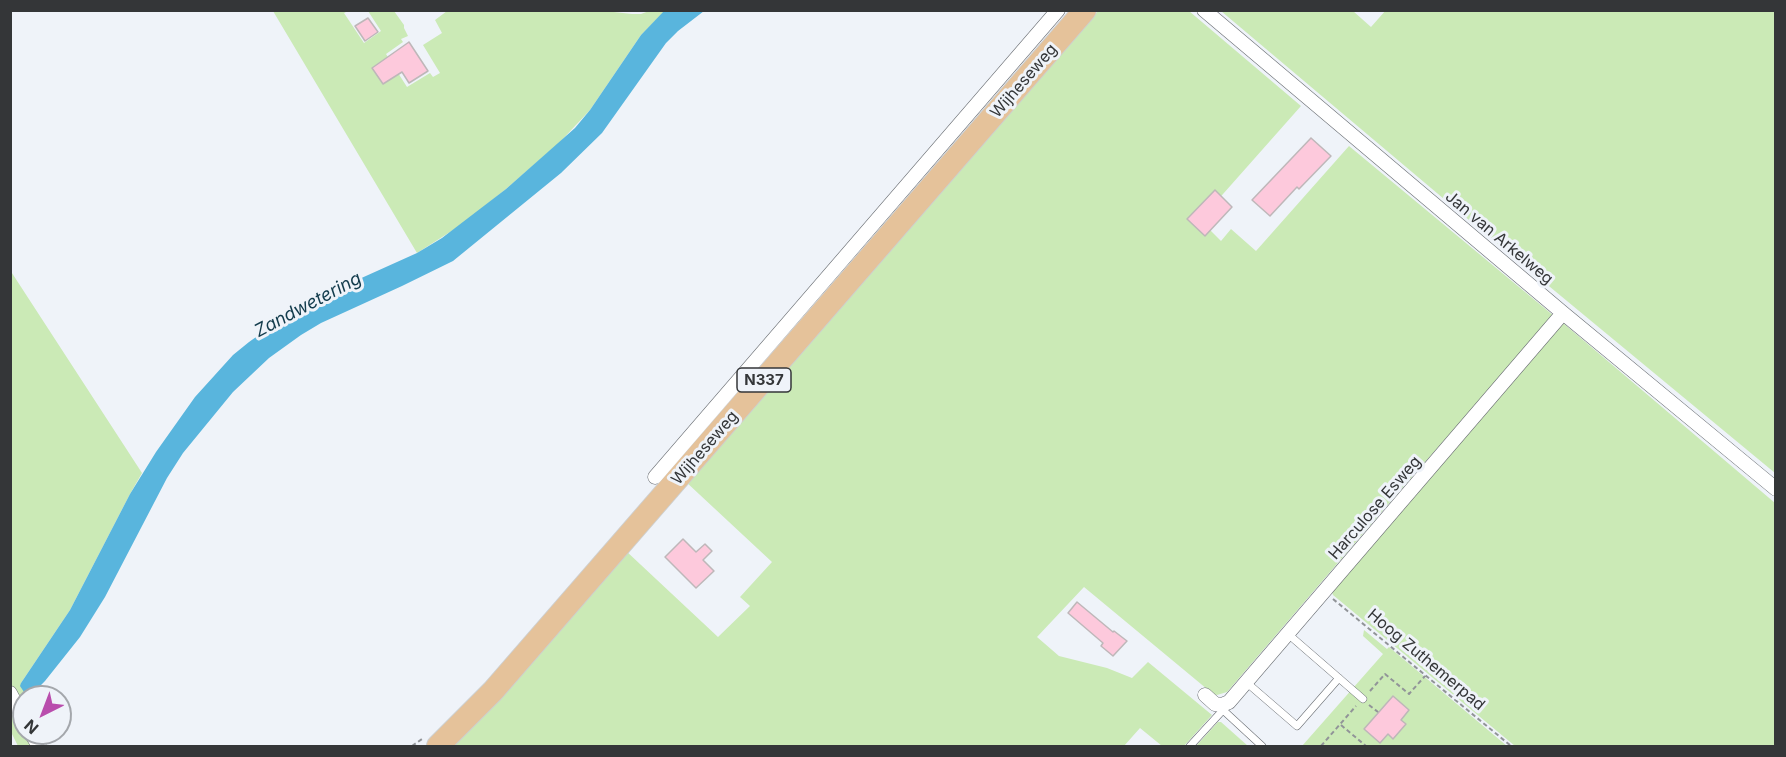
<!DOCTYPE html>
<style>
body{margin:0}
#map{position:relative;width:1786px;height:757px;overflow:hidden;background:#eff3f9;font-family:Inter,sans-serif}
canvas{display:block}
.frame{position:absolute;inset:0;border:12px solid #343638;pointer-events:none}
.north{position:absolute;left:12px;top:685px;width:60px;height:60px;box-sizing:border-box;background:#eff3f9;border:2px solid #a4a7ac;border-radius:50%;rotate:222deg;font-size:16px;font-weight:700;line-height:24px;text-align:center;color:#343638}
.north::after{content:'';display:block;margin:auto;width:21px;height:27px;background:#b94dad;clip-path:polygon(50% 0,100% 100%,50% 72%,0 100%)}
</style>
<div id="map">
<canvas width="1786" height="757"></canvas>
<div class="frame"></div>
<div class="north">N</div>
</div>
<script>
const g = document.querySelector('canvas').getContext('2d');
g.lineJoin = 'round';
function fill(path, color) { g.fillStyle = color; g.fill(path, 'evenodd'); }
const poly = rows => new Path2D(rows.map(r => 'M' + r).join(''));
function strokePath(path, color, width, dash) { g.strokeStyle = color; g.lineWidth = width; g.lineCap = dash ? 'butt' : 'round'; g.setLineDash(dash || []); g.stroke(path); }
function label(font, color, halo, rows, align = 'center') {
  g.font = font + ' Inter,sans-serif'; g.lineWidth = 6; g.setLineDash([]); g.textBaseline = 'middle'; g.strokeStyle = halo; g.fillStyle = color; for (const [text, x, y, turn = 0] of rows) {
    g.save(); g.translate(x, y); g.rotate((+turn || 0) * Math.PI / 180); g.textAlign = isNaN(turn) ? turn : align; if (halo) g.strokeText(text, 0, 0); g.fillText(text, 0, 0); g.restore();
  }
}
const green = poly([
 [369,10,394,11,404,25,404,28,408,36,401,39,403,42,386,54,407,87,430,73,433,77,440,73,423,45,442,33,435,20,447,11,596,10,632,14,641,14,649,11,665,11,641,35,590,110,559,143,506,189,461,225,417,253,273,11,348,11,344,13,364,43,381,31,368,11],
 [1386,10,1499,10,1502,12,1504,10,1775,11,1775,473,1463,215,1221,11,1353,11,1371,27],
 [1098,11,1189,11,1301,106,1200,220,1221,241,1231,229,1256,251,1349,146,1554,316,1403,487,1227,692,1217,695,1213,694,1084,587,1037,637,1059,656,1107,668,1132,678,1148,662,1212,715,1184,746,1162,746,1140,728,1124,746,453,746,625,550,718,637,750,606,740,597,772,562,685,481],
 [10,270,142,473,130,494,70,610,21,683,24,692,30,697,24,697,24,711,10,684],
 [1563,323,1775,503,1775,746,1515,746,1333,595,1331,589,1542,345],
 [1364,630,1387,649,1389,647,1507,746,1302,746,1383,654,1363,636],
 [10,702,24,728,24,733,27,733,34,746,18,746,11,732],
 [1218,722,1221,722,1248,746,1196,746]
]);
const water = poly([
 [665,10,704,11,678,31,666,43,602,133,561,173,453,261,402,286,321,323,301,335,269,358,233,392,183,453,167,478,105,597,80,637,45,681,33,693,28,694,24,692,20,686,21,683,70,610,130,494,156,452,195,397,233,355,249,342,293,311,317,298,417,253,442,238,506,189,575,128,590,110,641,35]
]);
const building = poly([
 [368,18,378,32,365,41,355,26,368,18],
 [409,42,428,71,409,83,402,72,383,84,372,68,409,42],
 [1311,138,1331,156,1299,189,1297,187,1270,216,1252,200,1311,138],
 [1215,190,1232,207,1205,236,1187,219,1215,190],
 [683,539,696,552,705,544,712,551,703,560,714,571,696,588,665,557,683,539],
 [1077,602,1113,632,1114,631,1127,641,1113,656,1101,646,1103,643,1068,613,1077,602],
 [1393,696,1409,710,1401,720,1406,724,1393,739,1388,734,1380,743,1364,729,1393,696]
]);
const path = poly([
 [1333,599,1511,746],
 [1370,691,1385,674,1409,694,1425,676],
 [1369,705,1378,712],
 [1341,725,1366,746],
 [412,746,422,739],
 [1321,746,1356,706]
]);
const lane = poly([
 [1288,634,1363,699],
 [1246,682,1297,726,1339,678],
 [1223,710,1262,746],
 [1190,746,1223,710,1222,705]
]);
const street = poly([
 [1204,10,1563,313,1776,489],
 [655,477,1058,10],
 [10,693,24,719],
 [1205,695,1215,704,1222,705,1229,702,1563,313],
 [31,733,39,746]
]);
const primary = poly([
 [438,746,493,691,1085,10]
]);
const shields = [
 [764,380,54]
];
const shieldNames = [
 ["N337",764,380]
];
const streetNames = [
 ["Wijheseweg",1024,81,-49],
 ["Jan van Arkelweg",1499,238,40],
 ["Wijheseweg",705,448,-49],
 ["Harculose Esweg",1375,508,-49],
 ["Hoog Zuthemerpad",1426,660,40]
];
const waterNames = [
 ["Zandwetering",308,305,-28]
];
fill(green, '#cbeab6');
fill(water, '#59b5dd');
fill(building, '#fdc9dc');
strokePath(building, '#beb7b9', 1.5);
strokePath(lane, '#696d72', 8);
strokePath(street, '#696d72', 15);
strokePath(primary, '#cecfcf', 24);
strokePath(path, '#919498', 2, [4.5, 3]);
strokePath(lane, '#fff', 7);
strokePath(street, '#fff', 14);
strokePath(primary, '#e5c29a', 22);
for (const [x, y, w] of shields) { const box = new Path2D(); box.roundRect(x - w / 2, y - 12, w, 24, 4.5); g.fillStyle = '#eff3f9'; g.fill(box); strokePath(box, '#343638', 1.5); }
label('bold 15px', '#343638', null, shieldNames);
label('16px', '#343638', '#eff3f9', streetNames);
label('italic 18px', '#123b4c', '#eff3f9', waterNames);
</script>
